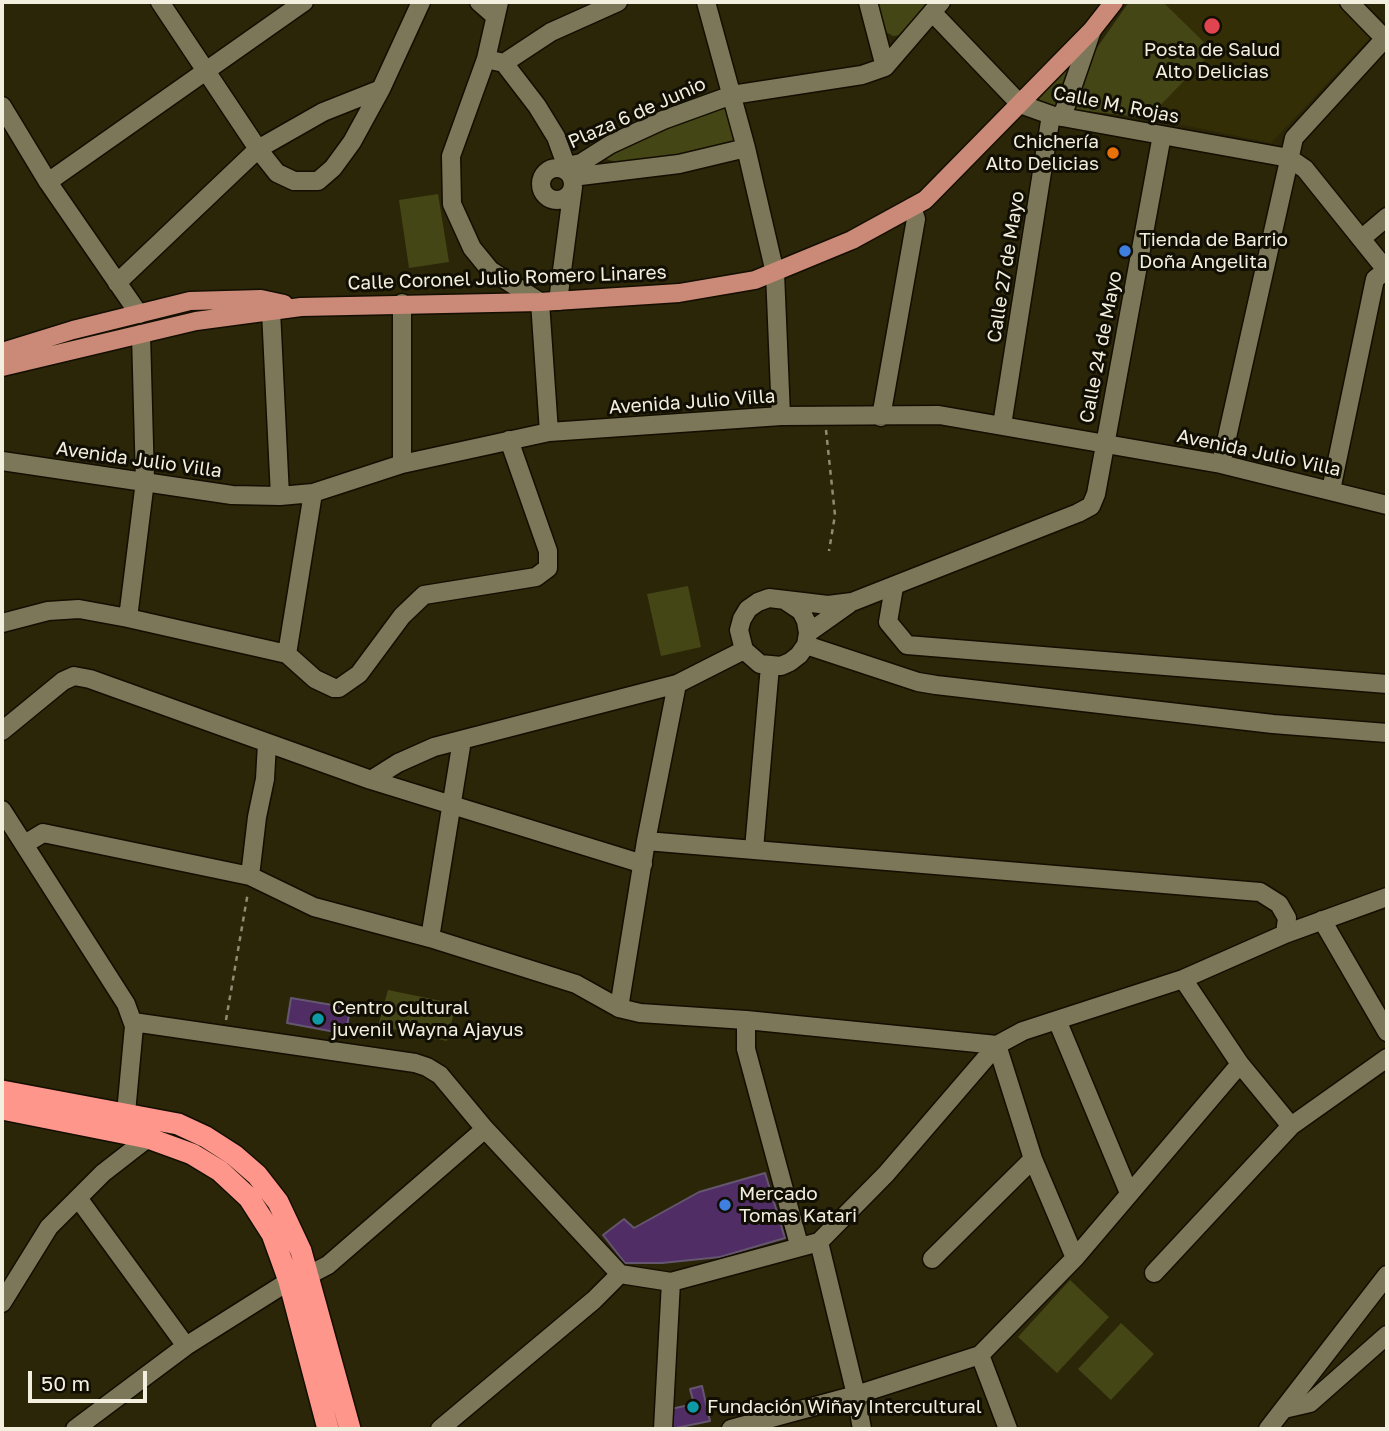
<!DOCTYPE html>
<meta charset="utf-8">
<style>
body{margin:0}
#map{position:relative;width:1389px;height:1431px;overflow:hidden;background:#2b2608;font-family:"Golos Text",sans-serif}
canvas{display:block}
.frame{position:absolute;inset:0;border:4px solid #f2efde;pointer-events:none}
.scale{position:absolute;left:28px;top:1371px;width:119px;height:32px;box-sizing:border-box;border:4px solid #f2efde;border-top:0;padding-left:9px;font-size:21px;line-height:24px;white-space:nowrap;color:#f2efde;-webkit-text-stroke:5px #110f04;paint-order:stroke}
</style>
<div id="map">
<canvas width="1389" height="1431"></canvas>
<div class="frame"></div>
<div class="scale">50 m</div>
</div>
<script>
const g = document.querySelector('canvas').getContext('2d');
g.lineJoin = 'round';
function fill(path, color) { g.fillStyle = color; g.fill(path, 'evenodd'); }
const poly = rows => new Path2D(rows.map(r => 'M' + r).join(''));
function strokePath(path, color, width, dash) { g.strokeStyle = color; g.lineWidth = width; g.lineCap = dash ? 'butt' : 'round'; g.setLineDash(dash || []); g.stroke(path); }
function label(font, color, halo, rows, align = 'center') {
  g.font = font + ' "Golos Text",sans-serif'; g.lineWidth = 6; g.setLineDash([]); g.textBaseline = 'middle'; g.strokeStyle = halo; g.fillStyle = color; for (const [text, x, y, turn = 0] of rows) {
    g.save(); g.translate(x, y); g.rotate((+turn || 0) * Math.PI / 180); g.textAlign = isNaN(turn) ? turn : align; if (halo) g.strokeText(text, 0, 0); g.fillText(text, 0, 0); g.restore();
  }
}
const built = poly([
 [1163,2,1338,2,1372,36,1271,143,1148,118,1213,51]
]);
const green = poly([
 [877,2,931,2,902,35,893,36,884,31],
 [1129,2,1163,2,1213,51,1148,118,1076,110,1089,59],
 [1083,44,1058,111,1035,97],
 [729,105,736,141,679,155,622,164,606,159,616,148,669,125],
 [438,194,449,262,409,268,399,200],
 [688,586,701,647,661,656,647,594],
 [388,990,456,1004,447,1041,378,1026],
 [1070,1280,1109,1317,1057,1373,1018,1337],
 [1121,1323,1154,1354,1111,1400,1078,1369]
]);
const building = poly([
 [291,998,350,1008,346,1034,287,1023,291,998],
 [765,1173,785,1238,720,1257,662,1263,625,1263,603,1235,624,1219,634,1228,699,1192,765,1173],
 [702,1386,710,1421,671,1429,666,1410,694,1404,690,1389,702,1386]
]);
const path = poly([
 [826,430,835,515,829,551],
 [226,1020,248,892]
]);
const minor = poly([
 [160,2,258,149,277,173,294,181,318,181,333,168,352,142,381,89,421,2],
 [479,2,495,16],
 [499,2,486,59,451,156,452,204,472,248,490,270,540,302,549,432],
 [706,2,746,148,775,273,781,416],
 [868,2,885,67],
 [1349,2,1387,41],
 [932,12,1020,104,1051,115,1289,158,1305,169,1387,271],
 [486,59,504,63,537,106,556,137,569,173],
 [504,63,551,32,618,2],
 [2,106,48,182,139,314],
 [1062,117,1092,30],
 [559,168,581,163,611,144,663,120,732,95,862,75,885,67,941,2],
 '541 184a16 16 0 1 1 32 0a16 16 0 1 1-32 0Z',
 [572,177,679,164,746,148],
 [48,182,304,2],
 [1361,239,1387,217],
 [117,283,258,149,323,112,381,89],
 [558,301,573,187],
 [402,303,402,464],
 [271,311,280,496],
 [881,417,916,219,912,207],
 [1002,425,1051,115],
 [2,461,232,495,280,496,313,493,402,464,549,432,781,416,939,415,1221,464,1387,505],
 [1221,464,1294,138,1387,36],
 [1331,490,1375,279,1387,270],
 [894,587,888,622,907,645,1387,684],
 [786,601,801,611,806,621,808,633,806,645,799,655,790,662,781,666,760,664,744,650,739,630,742,619,748,609,758,602,769,598,828,605,852,602,1078,513,1091,506,1096,494,1162,135],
 [128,618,145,481,141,334],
 [2,623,48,611,79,609,128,618,287,654,315,679,334,688,339,688,359,674,402,616,424,595,536,577,548,568,548,551,509,440],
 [808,633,849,604],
 [806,645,918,682,936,685,1273,724,1387,733],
 [287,654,313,493],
 [2,731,63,681,74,676,90,679,371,780,643,864],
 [371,780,398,763,434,747,677,684,744,650],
 [2,810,126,1004,134,1026,126,1113,122,1124],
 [25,844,43,833,250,876,314,907,430,938,576,984,619,1008,640,1013,746,1020,997,1045],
 [754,849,770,666],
 [250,876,257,817,265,779,267,743],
 [1322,920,1387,1032],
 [1285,934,1387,897],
 [430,938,462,740],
 [619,1008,646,841,677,684],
 [746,1020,746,1049,799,1245],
 [1057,1020,1129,1193],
 [133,1022,415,1063,427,1067,440,1075,485,1129,620,1274],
 [1240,1064,1291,1126],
 [78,1198,186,1346],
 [819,1242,856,1395,862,1429],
 [1075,1258,1240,1064,1183,979],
 [932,1259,1033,1159],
 [1154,1273,1291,1126,1387,1058],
 [2,1303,49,1227,103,1173,148,1138],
 [980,1355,1008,1429],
 [1284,1409,1310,1403,1387,1335],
 [75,1429,186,1346,289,1281,309,1275,328,1265,485,1129],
 [440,1429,594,1300,620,1274,671,1282,819,1242,886,1174,997,1045,1023,1031,1183,979,1285,934,1287,918,1279,904,1260,892,646,841],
 [663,1429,671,1282],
 [731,1429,856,1395,980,1355,1075,1258,1033,1159,997,1045],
 [1268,1429,1387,1275]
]);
const major = poly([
 [2,352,73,330,190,301,261,299,284,304],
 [2,367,196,321,301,307,540,302,679,293,755,280,852,240,925,200,1092,30,1114,2]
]);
const highway = poly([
 [2,1091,178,1124,206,1137,234,1155,257,1175,278,1202,301,1251,350,1429],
 [2,1109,148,1138,192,1154,220,1171,249,1198,272,1234,289,1281,328,1429]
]);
const markers = [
 [1212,26,9,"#e0444e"],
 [1113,153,7,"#e8710a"],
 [1125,251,7,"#3f7fe0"],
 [318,1019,7,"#0f9aa8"],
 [725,1205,7,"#3f7fe0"],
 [693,1407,7,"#0f9aa8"]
];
const poiNames = [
 ["Posta de Salud",1212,50,"center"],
 ["Alto Delicias",1212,72,"center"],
 ["Chichería",1099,142,"right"],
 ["Alto Delicias",1099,164,"right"],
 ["Tienda de Barrio",1139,240],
 ["Doña Angelita",1139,262],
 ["Centro cultural",332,1008],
 ["juvenil Wayna Ajayus",332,1030],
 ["Mercado",739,1194],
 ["Tomas Katari",739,1216],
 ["Fundación Wiñay Intercultural",707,1407]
];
const streetNames = [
 ["Calle M. Rojas",1116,105,11],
 ["Plaza 6 de Junio",637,113,-24],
 ["Calle 27 de Mayo",1006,267,-81],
 ["Calle Coronel Julio Romero Linares",507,278,-2],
 ["Calle 24 de Mayo",1101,347,-79],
 ["Avenida Julio Villa",692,402,-4],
 ["Avenida Julio Villa",1259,453,12],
 ["Avenida Julio Villa",139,460,8]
];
fill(built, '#342e07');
fill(green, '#444616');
fill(building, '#512d66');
strokePath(building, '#655670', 2);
strokePath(minor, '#130e00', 21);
strokePath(major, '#130e00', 21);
strokePath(highway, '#130e00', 24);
strokePath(path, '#8f8b74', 2.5, [5, 5]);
strokePath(minor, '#7c7758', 18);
strokePath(major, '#ca8a77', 18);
strokePath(highway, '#fe968b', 21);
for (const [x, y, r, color] of markers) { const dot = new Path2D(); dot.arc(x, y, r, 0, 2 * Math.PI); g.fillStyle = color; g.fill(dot); strokePath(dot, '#110f04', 2.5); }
label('19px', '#f2efde', '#110f04', poiNames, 'left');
label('19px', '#f2efde', '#110f04', streetNames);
</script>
